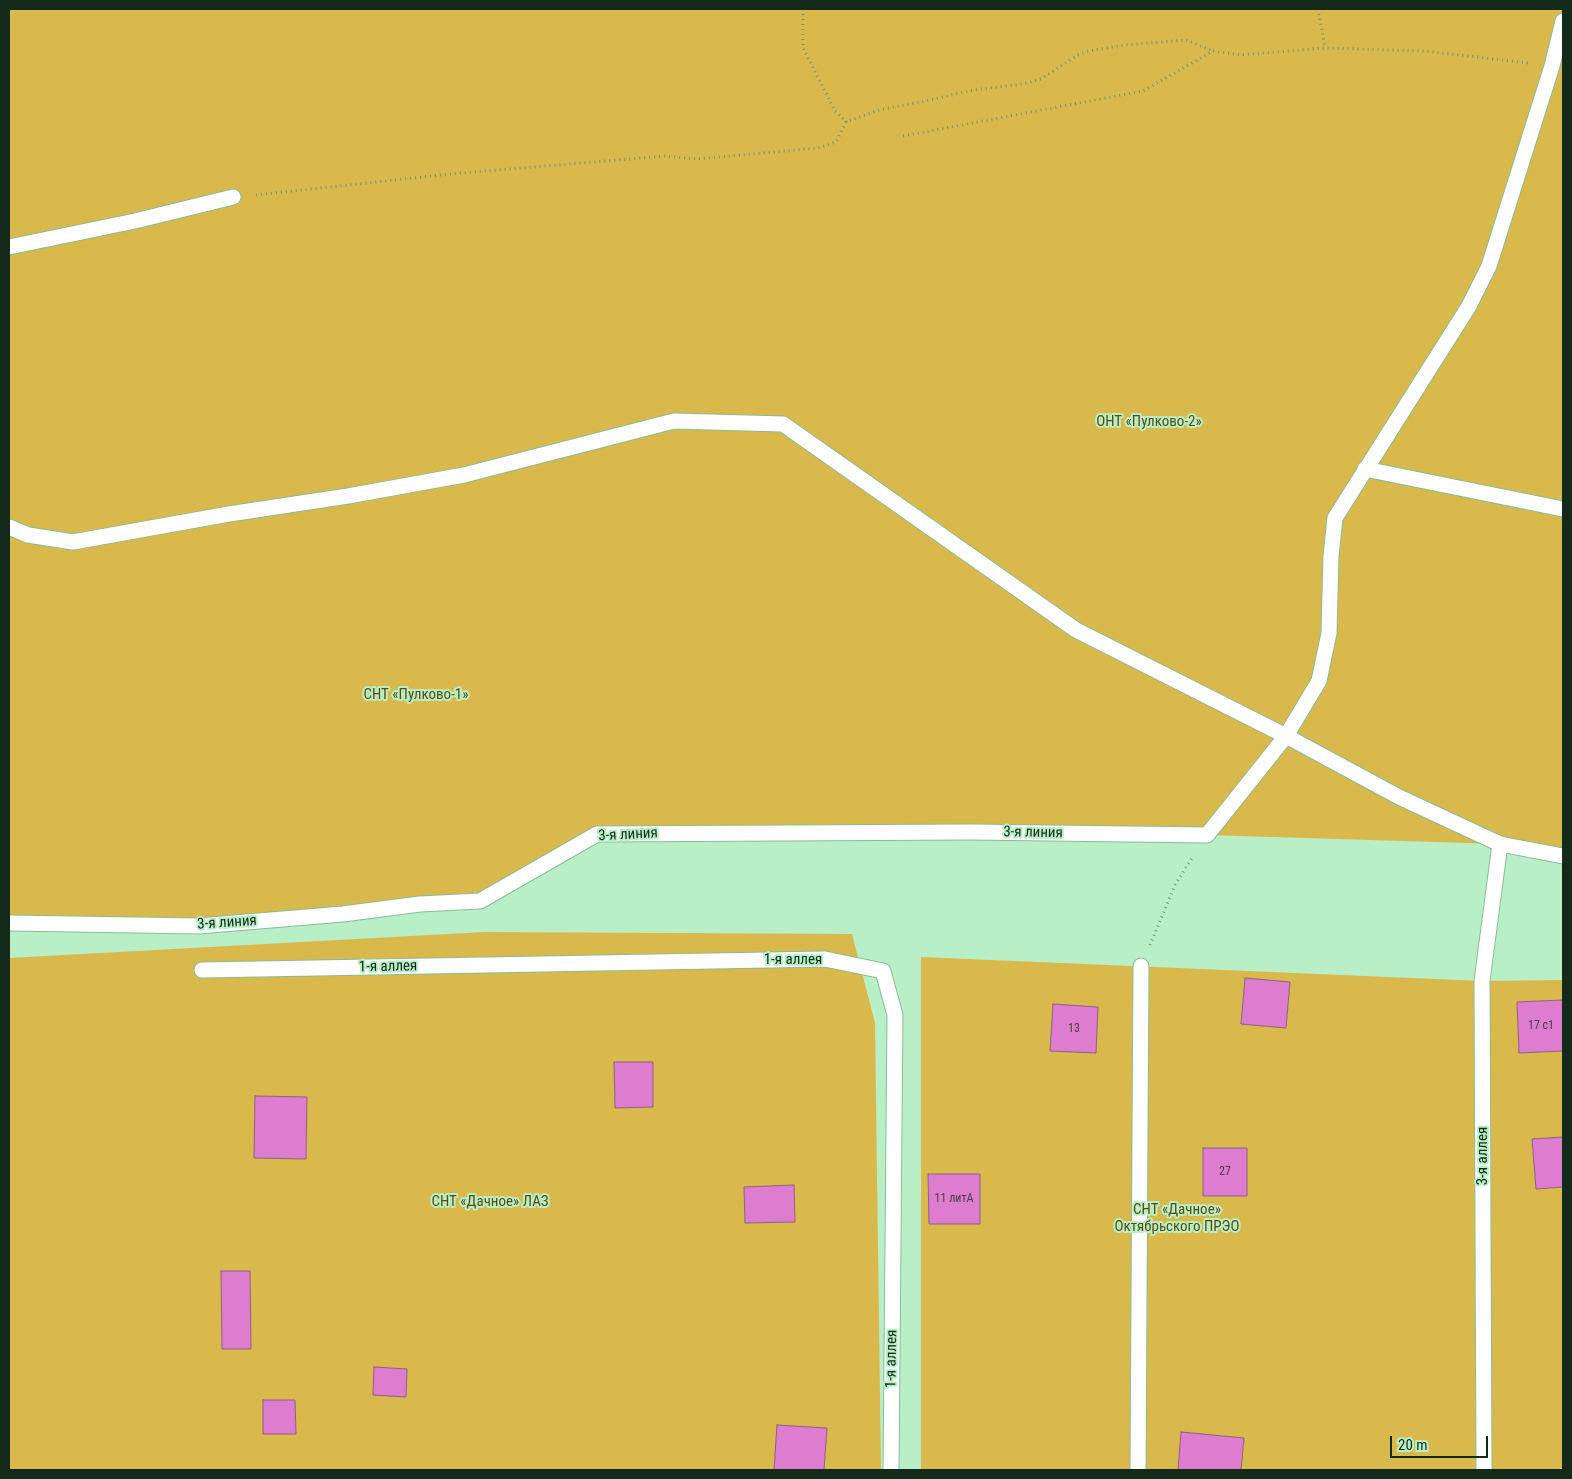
<!DOCTYPE html>
<meta charset="utf-8">
<style>
body{margin:0}
#map{position:relative;width:1572px;height:1479px;overflow:hidden;background:#b9efc6;font-family:"Roboto Condensed",sans-serif}
canvas{display:block}
.frame{position:absolute;inset:0;border:10px solid #13291a;pointer-events:none}
.scale{position:absolute;left:1390px;top:1436px;width:98px;height:22px;box-sizing:border-box;border:2px solid #13291a;border-top:0;padding-left:6px;font-size:15px;line-height:18px;white-space:nowrap;color:#13291a;-webkit-text-stroke:4px #b9efc6;paint-order:stroke}
</style>
<div id="map">
<canvas width="1572" height="1479"></canvas>
<div class="frame"></div>
<div class="scale">20 m</div>
</div>
<script>
const g = document.querySelector('canvas').getContext('2d');
g.lineJoin = 'round';
function fill(path, color) { g.fillStyle = color; g.fill(path, 'evenodd'); }
const poly = rows => new Path2D(rows.map(r => 'M' + r).join(''));
function strokePath(path, color, width, dash) { g.strokeStyle = color; g.lineWidth = width; g.lineCap = dash ? 'butt' : 'round'; g.setLineDash(dash || []); g.stroke(path); }
function label(font, color, halo, rows, align = 'center') {
  g.font = font + ' "Roboto Condensed",sans-serif'; g.lineWidth = 4; g.setLineDash([]); g.textBaseline = 'middle'; g.strokeStyle = halo; g.fillStyle = color; for (const [text, x, y, turn = 0] of rows) {
    g.save(); g.translate(x, y); g.rotate((+turn || 0) * Math.PI / 180); g.textAlign = isNaN(turn) ? turn : align; if (halo) g.strokeText(text, 0, 0); g.fillText(text, 0, 0); g.restore();
  }
}
const green = poly([
 [9,9,1563,9,1563,856,1500,844,1207,835,597,834,480,901,199,926,9,923],
 [484,932,852,934,875,1023,881,1470,9,1470,9,958],
 [921,957,1482,981,1563,980,1563,1470,921,1470]
]);
const building = poly([
 [1245,978,1290,982,1286,1028,1241,1024,1245,978],
 [1563,1000,1563,1051,1519,1053,1517,1002,1563,1000],
 [1053,1004,1098,1007,1096,1053,1050,1051,1053,1004],
 [614,1062,653,1062,653,1107,615,1108,614,1062],
 [255,1096,307,1097,306,1159,254,1158,255,1096],
 [1563,1137,1563,1187,1536,1189,1532,1139,1563,1137],
 [1203,1148,1247,1148,1247,1196,1203,1196,1203,1148],
 [928,1174,980,1174,980,1224,929,1224,928,1174],
 [794,1185,795,1222,745,1223,744,1187,794,1185],
 [221,1271,250,1271,251,1349,222,1349,221,1271],
 [374,1367,407,1369,406,1397,373,1395,374,1367],
 [263,1400,295,1400,296,1434,263,1434,263,1400],
 [777,1425,827,1428,824,1470,774,1470,777,1425],
 [1181,1432,1244,1438,1241,1470,1178,1470,1181,1432]
]);
const path = poly([
 [803,9,803,48,835,111,847,122],
 [1318,9,1325,47],
 [903,136,1143,91,1213,51,1240,55,1325,48,1425,51,1528,63],
 [256,195,450,174,665,156,697,159,818,148,836,142,846,122,879,110,930,100,973,90,1023,84,1041,79,1078,55,1088,51,1125,45,1186,40,1213,51],
 [1150,945,1175,885,1192,858]
]);
const service = poly([
 [9,247,135,221,233,197],
 [1365,469,1563,509],
 [9,527,28,535,73,542,229,514,348,496,464,475,674,421,783,424,1076,630,1286,736,1399,797,1500,844,1563,856],
 [9,923,199,926,343,914,420,904,480,901,597,834,970,832,1207,835,1286,736,1319,681,1329,633,1331,556,1335,518,1469,306,1489,266,1552,66,1563,21],
 [202,970,825,959,883,971,895,1015,891,1470],
 [1138,1470,1141,966],
 [1484,1470,1482,981,1500,844]
]);
const numberNames = [
 ["17 с1",1541,1026],
 ["13",1074,1029],
 ["27",1225,1172],
 ["11 литА",954,1199]
];
const parkNames = [
 ["ОНТ «Пулково-2»",1149,422],
 ["СНТ «Пулково-1»",416,695],
 ["СНТ «Дачное» ЛАЗ",490,1202],
 ["СНТ «Дачное»",1177,1210],
 ["Октябрьского ПРЭО",1177,1227]
];
const streetNames = [
 ["3-я линия",1033,833,1],
 ["3-я линия",628,835,-3],
 ["3-я линия",227,923,-4],
 ["1-я аллея",793,960],
 ["1-я аллея",388,967,-1],
 ["3-я аллея",1483,1156,-90],
 ["1-я аллея",892,1359,-89]
];
fill(green, '#d9b94b');
fill(building, '#de7cd0');
strokePath(building, '#8d6186', 1);
strokePath(service, '#89bd96', 17);
strokePath(path, '#70987a', 3, [1, 4]);
strokePath(service, '#fff', 15);
label('12px', '#463e48', null, numberNames);
label('15px', '#5a4a12', '#b9efc6', parkNames);
label('15px', '#13291a', '#b9efc6', streetNames);
</script>
